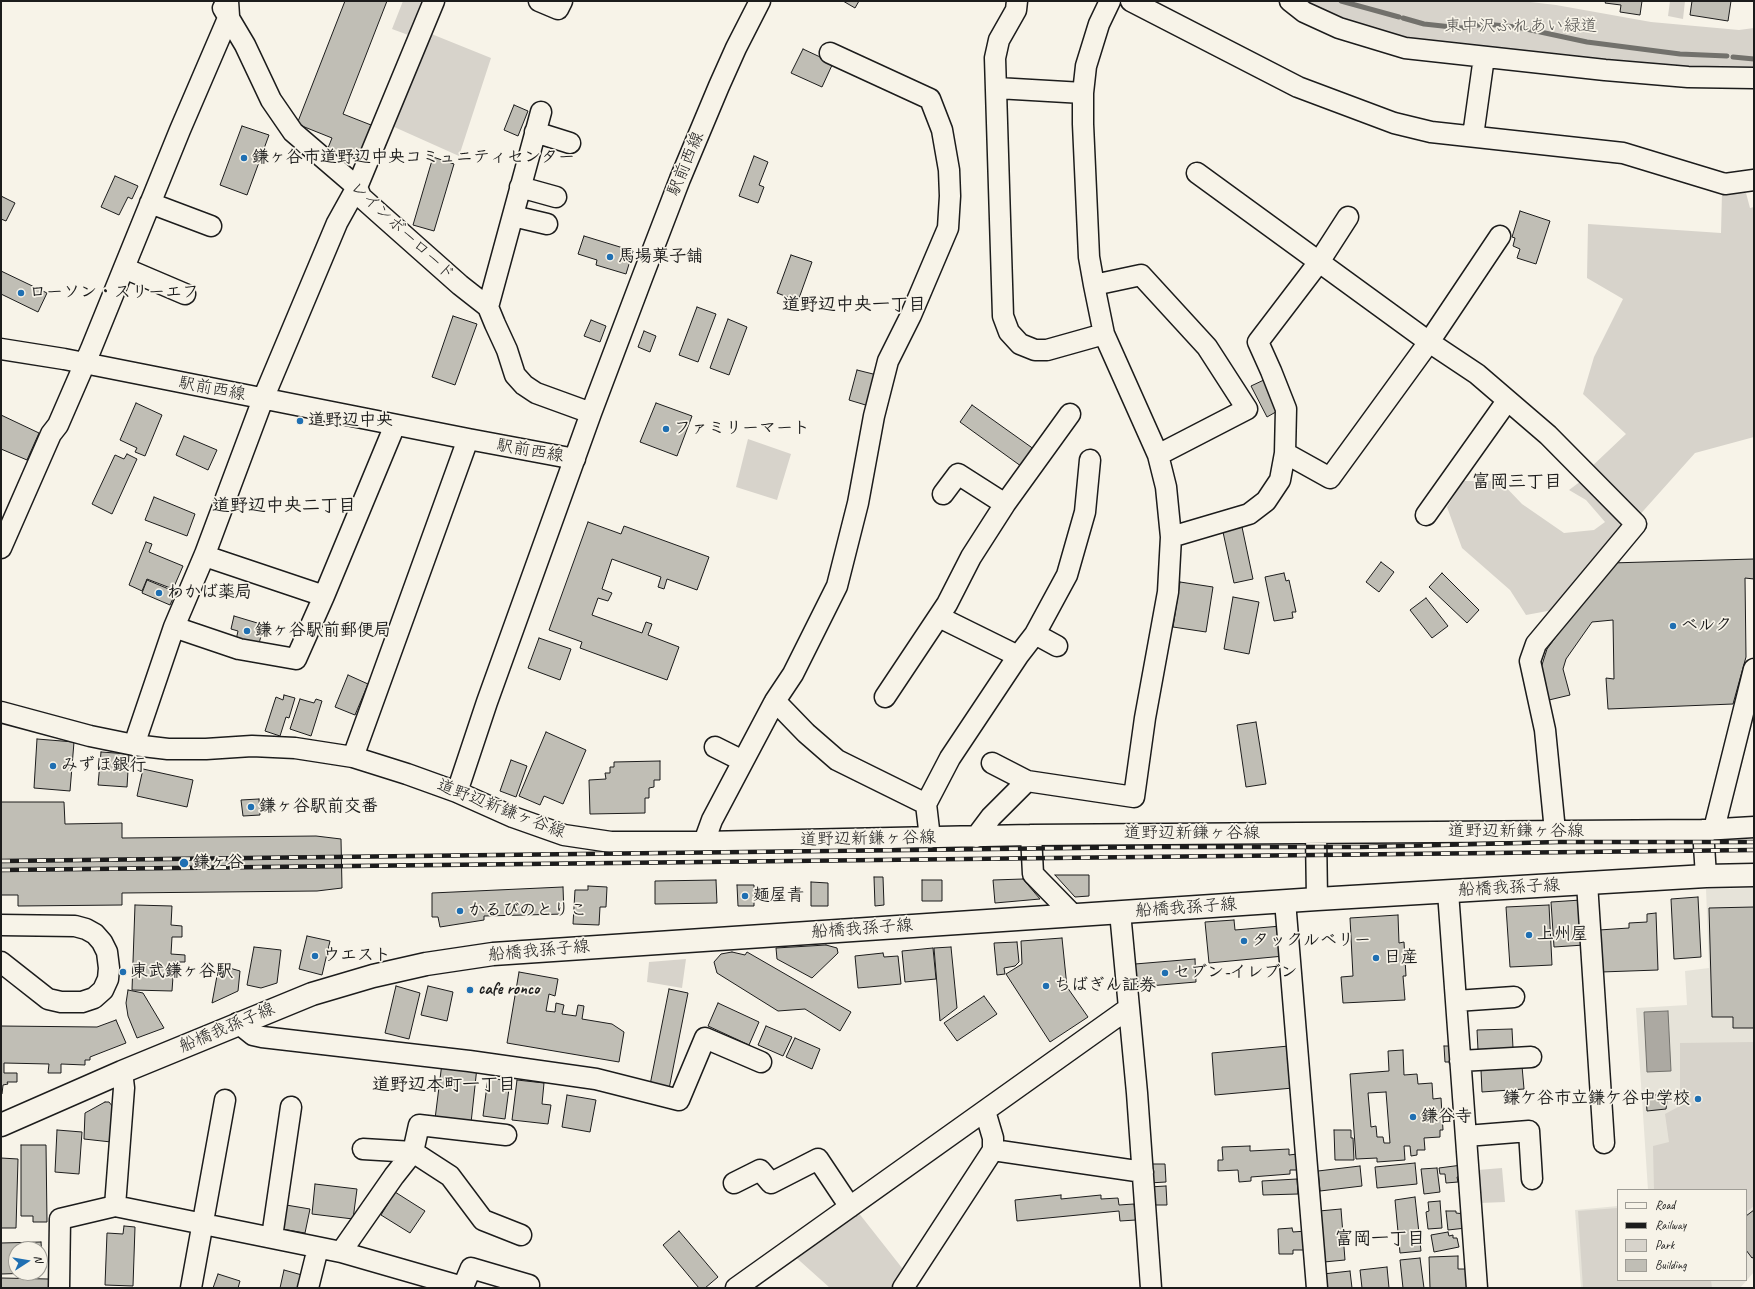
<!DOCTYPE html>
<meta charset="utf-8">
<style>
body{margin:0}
#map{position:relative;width:1755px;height:1289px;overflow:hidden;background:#f7f3e8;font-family:Caveat,sans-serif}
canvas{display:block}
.frame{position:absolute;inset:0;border:2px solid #1c1c1c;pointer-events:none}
.legend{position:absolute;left:1617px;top:1189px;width:130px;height:92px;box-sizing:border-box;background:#f7f3e8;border:1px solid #9f9d96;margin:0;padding:5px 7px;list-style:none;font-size:12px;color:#1c1c1c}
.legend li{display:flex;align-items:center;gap:8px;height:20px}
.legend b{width:20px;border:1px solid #9f9d96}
.north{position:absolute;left:8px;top:1241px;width:40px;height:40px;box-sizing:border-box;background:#f7f3e8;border:1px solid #9f9d96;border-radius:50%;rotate:78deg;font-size:11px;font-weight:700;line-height:16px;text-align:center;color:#1c1c1c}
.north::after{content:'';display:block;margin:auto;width:14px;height:18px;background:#1f6fb2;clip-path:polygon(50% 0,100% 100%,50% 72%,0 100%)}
</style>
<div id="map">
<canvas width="1755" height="1289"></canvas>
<div class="frame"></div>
<ul class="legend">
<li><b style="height:5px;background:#f7f3e8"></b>Road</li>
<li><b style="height:5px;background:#1c1c1c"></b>Railway</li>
<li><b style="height:11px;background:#d7d3cb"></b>Park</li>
<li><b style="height:11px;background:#c0beb5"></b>Building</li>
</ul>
<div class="north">N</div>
</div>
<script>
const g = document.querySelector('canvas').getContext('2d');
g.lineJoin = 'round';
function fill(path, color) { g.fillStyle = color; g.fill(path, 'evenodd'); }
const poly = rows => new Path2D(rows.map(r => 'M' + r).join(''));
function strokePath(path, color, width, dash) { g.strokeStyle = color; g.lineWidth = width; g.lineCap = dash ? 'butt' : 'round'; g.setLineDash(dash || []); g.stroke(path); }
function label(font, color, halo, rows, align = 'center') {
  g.font = font + ' Caveat,"Klee One",sans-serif'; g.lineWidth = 3.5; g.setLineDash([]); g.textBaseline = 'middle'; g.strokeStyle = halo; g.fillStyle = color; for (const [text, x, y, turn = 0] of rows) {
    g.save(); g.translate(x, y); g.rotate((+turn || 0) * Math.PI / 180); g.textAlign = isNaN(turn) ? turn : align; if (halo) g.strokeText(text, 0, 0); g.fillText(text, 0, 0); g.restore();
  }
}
const built = poly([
 [1754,888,1754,1272,1740,1288,1581,1288,1575,1210,1618,1206,1618,1280,1746,1280,1746,1190,1648,1190,1636,1008,1687,1005,1685,971,1709,968,1706,889]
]);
const green = poly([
 [403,1,417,1,424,4,411,36,392,29],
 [1301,1,1522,1,1556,5,1651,22,1739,30,1754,28,1754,69,1685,68,1614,62,1410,39,1368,30],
 [1670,1,1685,1,1683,19,1668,16],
 [429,33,491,58,459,156,392,126],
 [1722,192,1746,193,1750,208,1754,207,1754,437,1695,453,1636,519,1588,470,1626,434,1583,394,1594,357,1623,299,1587,278,1588,224,1721,233],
 [748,439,791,454,777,500,736,487],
 [1585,478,1629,524,1598,559,1577,577,1553,610,1526,615,1510,590,1462,548,1447,507,1463,481,1500,481,1522,504,1564,533,1594,530,1605,522,1586,500,1569,490],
 [686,959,682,988,647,982,649,962],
 [1754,1042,1754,1206,1746,1212,1746,1190,1654,1190,1653,1146,1669,1142,1665,1114,1680,1106,1680,1043],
 [1502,1168,1505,1202,1480,1203,1478,1170],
 [854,1207,906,1273,896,1288,830,1288,791,1253],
 [1618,1208,1618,1280,1711,1280,1712,1288,1583,1288,1578,1211]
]);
const water = poly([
 [1668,1011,1671,1071,1647,1072,1644,1012,1668,1011]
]);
const stream = poly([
 [1341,1,1399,17],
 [1403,18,1424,24,1461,28,1484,24,1517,27,1587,42,1680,54,1727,56],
 [1733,57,1754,59]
]);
const building = poly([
 [345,1,387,1,343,114,371,125,358,160,328,148,332,138,297,124,345,1],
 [843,1,859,1,855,8,843,1],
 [1606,1,1642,1,1640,15,1620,12,1621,5,1605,3,1606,1],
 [1692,1,1731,1,1728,21,1690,15,1692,1],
 [803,49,833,63,822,87,791,73,803,49],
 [514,105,528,111,518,136,504,130,514,105],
 [242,126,269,135,247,195,220,185,242,126],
 [754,156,768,162,759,185,764,187,758,203,739,196,754,156],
 [433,157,454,164,434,231,413,225,433,157],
 [115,176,138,186,132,199,128,197,119,215,101,207,115,176],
 [1,196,15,203,6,221,1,219,1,196],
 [1520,211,1550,221,1536,264,1517,258,1520,249,1513,246,1515,238,1512,237,1520,211],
 [584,236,633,251,626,274,596,265,597,260,578,254,584,236],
 [791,255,812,262,798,301,777,293,791,255],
 [1,271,47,293,38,312,1,294,1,271],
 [697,307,716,314,698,362,679,355,697,307],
 [453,316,477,324,455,385,432,377,453,316],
 [728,319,747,327,729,375,710,368,728,319],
 [591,320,606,326,600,342,584,336,591,320],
 [644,331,656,336,650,352,638,347,644,331],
 [857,370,877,375,869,406,849,400,857,370],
 [1266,379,1281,409,1267,417,1251,386,1266,379],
 [136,403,162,415,145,456,135,452,137,448,120,440,136,403],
 [656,403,692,416,677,456,640,442,656,403],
 [972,405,1038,452,1025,469,960,422,972,405],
 [1,415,39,433,27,460,1,449,1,415],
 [184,436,217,450,208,470,176,455,184,436],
 [127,454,137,459,112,514,92,504,115,455,124,459,127,454],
 [154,497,195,514,187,536,145,520,154,497],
 [588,522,621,534,624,526,709,557,697,590,667,579,664,589,658,587,661,577,612,559,602,589,612,593,608,601,598,598,592,615,642,633,646,622,652,624,648,635,679,647,667,680,580,648,582,642,549,630,588,522],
 [1242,527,1253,579,1234,583,1223,532,1242,527],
 [146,542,152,544,149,552,183,566,173,589,147,579,142,591,129,585,146,542],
 [1754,559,1754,579,1745,578,1746,657,1733,704,1608,709,1606,678,1614,679,1613,620,1592,622,1566,659,1563,669,1570,695,1549,700,1541,668,1547,649,1610,563,1754,559],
 [1381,562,1394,572,1379,592,1366,582,1381,562],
 [1284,573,1286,581,1289,580,1296,612,1292,612,1293,618,1274,621,1265,577,1284,573],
 [1442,573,1479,610,1467,623,1429,587,1442,573],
 [147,580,176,592,170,605,142,593,147,580],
 [1180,582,1213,587,1206,632,1173,627,1180,582],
 [1233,597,1259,602,1249,654,1224,649,1233,597],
 [1426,598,1448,626,1432,638,1410,610,1426,598],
 [234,616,264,625,258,647,236,640,238,631,231,629,234,616],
 [539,638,571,649,560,680,528,668,539,638],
 [348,675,368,684,355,715,335,707,348,675],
 [284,695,295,698,289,718,286,717,280,736,265,731,276,697,283,700,284,695],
 [300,699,314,703,316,699,322,701,311,736,290,729,300,699],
 [1256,722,1266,784,1246,787,1237,725,1256,722],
 [546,732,586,750,563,804,544,796,540,805,519,796,546,732],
 [37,739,74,742,70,791,34,788,37,739],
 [101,752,129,754,127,787,98,785,101,752],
 [511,760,527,766,516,797,500,791,511,760],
 [660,761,660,780,654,780,654,787,649,788,649,798,645,798,645,813,590,814,589,780,606,779,605,773,610,773,610,767,614,767,614,762,660,761],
 [143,769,193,780,187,807,137,796,143,769],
 [259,799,260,815,243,816,241,800,259,799],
 [1,802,64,802,65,824,122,823,122,838,316,836,341,839,342,888,317,891,122,893,122,905,18,906,18,895,1,895,1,802],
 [1055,875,1089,875,1089,896,1075,897,1055,875],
 [874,877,883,877,884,905,875,906,874,877],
 [1023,879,1040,899,995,903,993,880,1023,879],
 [716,880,717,903,655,904,655,881,716,880],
 [922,880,942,880,942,901,922,901,922,880],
 [811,882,828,883,828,906,811,906,811,882],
 [737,885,754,885,754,906,738,906,737,885],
 [588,886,607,887,606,907,600,907,599,925,573,924,575,890,588,890,588,886],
 [563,887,564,914,484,916,484,920,440,927,438,917,432,917,432,893,563,887],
 [1698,897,1701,957,1674,959,1671,899,1698,897],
 [1581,900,1584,945,1554,947,1551,902,1581,900],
 [135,905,172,906,171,925,182,926,182,937,172,937,171,954,185,955,185,962,174,962,172,991,132,990,135,905],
 [1549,905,1552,965,1510,967,1506,907,1549,905],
 [1754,907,1754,1028,1733,1028,1733,1017,1712,1017,1709,908,1754,907],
 [1656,913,1658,970,1601,972,1599,930,1629,928,1629,923,1647,922,1647,914,1656,913],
 [1398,915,1399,943,1404,942,1406,976,1403,976,1405,1000,1343,1003,1341,977,1353,976,1350,918,1398,915],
 [1234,920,1235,930,1281,926,1284,956,1209,963,1205,922,1234,920],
 [307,936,330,941,322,975,299,969,307,936],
 [1062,938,1067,987,1088,1017,1050,1042,1006,974,1022,964,1021,941,1062,938],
 [1017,942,1019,962,1015,966,1004,968,1005,974,997,975,994,943,1017,942],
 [826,945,837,948,838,953,812,978,777,959,776,948,826,945],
 [254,947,281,950,277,983,261,988,247,985,254,947],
 [951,947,957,1008,940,1021,934,948,951,947],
 [933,948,936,979,905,982,902,951,933,948],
 [732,952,745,955,747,952,851,1012,840,1031,805,1009,778,1011,717,973,714,962,721,954,732,952],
 [883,953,884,957,898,956,901,984,858,988,855,956,883,953],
 [1195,959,1196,982,1137,987,1135,964,1195,959],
 [219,965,240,971,238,991,212,1003,219,965],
 [519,972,558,979,555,996,549,994,546,1011,555,1012,556,1003,564,1005,562,1014,576,1016,578,1005,584,1006,582,1019,612,1024,624,1032,619,1062,507,1043,519,972],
 [396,986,420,993,409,1039,385,1033,396,986],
 [428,986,453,992,447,1021,421,1015,428,986],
 [669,989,688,993,669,1089,650,1085,669,989],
 [128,990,143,993,164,1028,137,1038,128,1016,126,1003,128,990],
 [984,996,997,1014,957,1041,944,1023,984,996],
 [718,1003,759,1022,749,1045,708,1026,718,1003],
 [116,1020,126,1043,90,1057,90,1060,85,1060,85,1065,61,1064,61,1073,48,1073,49,1064,4,1063,4,1073,17,1073,17,1082,7,1082,8,1084,3,1085,2,1094,1,1094,1,1026,97,1027,116,1020],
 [766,1026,792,1037,783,1056,758,1045,766,1026],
 [1512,1029,1513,1048,1478,1050,1477,1030,1512,1029],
 [795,1038,820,1049,812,1069,786,1057,795,1038],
 [1289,1046,1293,1088,1215,1095,1212,1053,1289,1046],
 [1444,1046,1449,1046,1450,1062,1445,1062,1444,1046],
 [1403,1050,1404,1075,1417,1074,1418,1084,1432,1083,1433,1099,1441,1098,1443,1130,1440,1130,1440,1137,1424,1138,1425,1150,1417,1150,1417,1155,1411,1156,1410,1146,1404,1146,1405,1160,1377,1162,1377,1158,1356,1159,1350,1074,1389,1071,1388,1051,1403,1050],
 [1386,1092,1390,1143,1384,1143,1383,1137,1377,1137,1376,1126,1371,1127,1368,1093,1386,1092],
 [442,1063,477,1067,471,1123,435,1119,442,1063],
 [1522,1066,1524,1089,1482,1092,1481,1070,1522,1066],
 [488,1078,510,1081,505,1119,483,1116,488,1078],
 [517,1080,544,1083,542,1104,551,1105,548,1124,512,1120,517,1080],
 [1665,1094,1666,1101,1667,1101,1666,1109,1647,1111,1646,1096,1665,1094],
 [567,1095,596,1100,590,1132,562,1127,567,1095],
 [105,1102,109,1102,113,1107,111,1142,84,1139,85,1113,105,1102],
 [57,1130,82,1132,79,1174,55,1172,57,1130],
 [1334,1130,1351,1130,1351,1138,1353,1138,1354,1160,1335,1160,1334,1130],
 [21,1145,46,1145,47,1222,33,1222,33,1216,21,1216,21,1145],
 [1250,1146,1250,1151,1289,1149,1289,1155,1297,1154,1298,1170,1290,1170,1290,1174,1251,1177,1251,1181,1239,1182,1238,1170,1218,1171,1218,1160,1223,1160,1222,1147,1250,1146],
 [1,1158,18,1159,16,1228,1,1228,1,1158],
 [1415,1163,1417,1184,1377,1188,1375,1167,1415,1163],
 [1148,1164,1165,1164,1166,1182,1149,1183,1148,1164],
 [1462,1165,1463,1176,1457,1177,1458,1182,1446,1183,1445,1174,1440,1174,1439,1168,1462,1165],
 [1360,1166,1362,1186,1320,1191,1318,1171,1360,1166],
 [1437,1168,1440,1192,1424,1194,1421,1169,1437,1168],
 [1297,1179,1298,1194,1263,1195,1262,1181,1297,1179],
 [315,1184,357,1189,353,1219,312,1214,315,1184],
 [1166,1186,1167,1205,1150,1205,1149,1187,1166,1186],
 [395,1192,425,1211,410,1233,381,1215,395,1192],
 [1061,1195,1061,1199,1101,1195,1101,1199,1118,1198,1119,1205,1134,1204,1136,1220,1120,1221,1119,1211,1017,1221,1015,1200,1061,1195],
 [1415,1197,1421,1251,1400,1253,1395,1200,1415,1197],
 [1440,1201,1442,1228,1428,1229,1426,1212,1429,1211,1428,1202,1440,1201],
 [286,1205,310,1209,305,1233,282,1229,286,1205],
 [1341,1209,1345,1260,1324,1262,1319,1211,1341,1209],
 [1754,1210,1754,1257,1752,1258,1746,1250,1746,1216,1754,1210],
 [1446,1211,1456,1211,1456,1213,1465,1214,1466,1228,1448,1230,1446,1211],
 [124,1226,135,1227,133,1286,105,1285,107,1233,123,1234,124,1226],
 [1292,1228,1293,1232,1306,1231,1306,1250,1293,1250,1293,1254,1279,1254,1278,1229,1292,1228],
 [679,1231,718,1277,705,1288,699,1288,663,1245,679,1231],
 [1448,1232,1449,1236,1453,1235,1453,1238,1457,1238,1459,1247,1434,1252,1431,1235,1448,1232],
 [41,1242,43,1273,40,1273,40,1249,16,1249,16,1273,34,1273,1,1274,1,1243,41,1242],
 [1458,1256,1458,1269,1468,1269,1469,1288,1430,1288,1429,1257,1458,1256],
 [1420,1258,1424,1288,1403,1288,1400,1260,1420,1258],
 [1387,1267,1389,1288,1362,1288,1360,1270,1387,1267],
 [284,1270,302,1275,299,1288,280,1288,284,1270],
 [1350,1271,1352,1288,1325,1288,1323,1274,1350,1271],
 [218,1274,240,1281,238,1288,213,1288,218,1274],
 [1,1278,49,1279,49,1288,1,1288,1,1278]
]);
const minor = poly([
 [539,1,558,9,562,1],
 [1017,1,1016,10,999,40,995,58,1003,316,1009,332,1020,344,1035,350,1047,350,1104,334],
 [1131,1,1298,87,1394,123,1431,132,1623,153,1725,184,1754,180],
 [1290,1,1304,12,1339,28,1405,48,1605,70,1688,77,1754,78],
 [223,8,245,45,271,100,293,132,357,187,361,197,380,214,460,285,488,307,495,324,507,350,515,375,524,385,536,393,591,413],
 [997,88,1083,93],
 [535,132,570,143],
 [1473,136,1484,57],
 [1197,173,1429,342,1477,374,1548,435,1636,524,1536,644,1530,661,1545,730,1555,831],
 [520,187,556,197],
 [150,203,211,226],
 [513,216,547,224],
 [124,268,185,294],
 [1094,285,1141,275,1207,347,1247,409,1158,455],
 [488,307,541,112],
 [1,349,64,359,468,439,575,459],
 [1285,453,1330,478,1429,342,1500,236],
 [943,494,958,474,1005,504],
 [1426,515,1507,401],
 [1171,537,1249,514,1266,501,1280,480,1285,453,1286,409,1271,371,1258,342,1319,262,1348,217],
 [1,548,51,434,58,425,91,349,180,130,229,16,228,1],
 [324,596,395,425],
 [939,617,1018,656],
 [174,627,239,649,296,659,324,596,205,556],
 [1035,634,1057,646],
 [885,697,947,604,971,557,1005,504,1070,414],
 [775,701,806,733,837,760,926,804],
 [1,712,90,736,134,745,168,749,206,749,252,746,295,748,353,757,407,774,457,792,513,817,564,835,611,842,704,842,1031,835,1703,830,1754,827],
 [134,745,174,627,205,554,263,399,337,223,357,187,434,1],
 [715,747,743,761],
 [353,757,468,439],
 [992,763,1027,781],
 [457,792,487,702,591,413,642,278,680,179,719,86,736,48,760,1],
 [1714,829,1754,669],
 [1703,830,1706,876],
 [1316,833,1317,899],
 [1031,835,1033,874,1073,915],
 [976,837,991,817,1027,781,1134,797,1145,718,1168,592,1171,537,1166,487,1158,455,1104,334,1094,285,1089,257,1083,124,1083,93,1086,66,1099,24,1110,1],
 [930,838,926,804,950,758,1018,656,1035,634,1067,575,1085,512,1090,460],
 [704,842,712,820,775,701,793,674,837,586,858,503,874,416,888,361,911,315,948,228,950,196,949,170,942,130,930,99,830,53],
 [1587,883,1604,1143],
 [1448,892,1477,1288],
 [1285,901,1317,1288],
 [1120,912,1137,1093,1151,1288],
 [1,925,75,926,86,929,95,934,102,942,107,952,109,968,108,979,103,990,94,998,82,1002,61,1002,48,999,1,962],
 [1456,1001,1514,997],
 [238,1023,253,1035,262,1037,469,1061,596,1079,679,1100,705,1038,761,1062],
 [1460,1061,1531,1057],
 [985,1111,993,1138,993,1150,1143,1172],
 [506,1135,419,1125,413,1152,450,1176,483,1220,521,1235],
 [1466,1136,1529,1131,1532,1179],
 [734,1183,760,1170,771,1183,818,1159,850,1207],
 [115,1206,124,1088,122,1072],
 [272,1237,291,1107],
 [341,1252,394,1176,413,1152,363,1149],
 [59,1288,60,1219,115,1206,341,1252,463,1287,471,1268,529,1285],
 [191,1288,225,1100],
 [308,1288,318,1248],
 [736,1288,1129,1008],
 [903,1288,993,1150]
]);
const major = poly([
 [1,1125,122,1072,312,994,373,976,426,964,493,954,1317,899,1706,876,1754,875]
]);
const rail = poly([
 [1,861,1158,847,1360,847,1559,842,1754,842],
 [1,870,1754,850]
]);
const markers = [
 [244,158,4,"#1f6fb2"],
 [610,257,4,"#1f6fb2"],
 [21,293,4,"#1f6fb2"],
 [300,421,4,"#1f6fb2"],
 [666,429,4,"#1f6fb2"],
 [159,593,4,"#1f6fb2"],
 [1673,626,4,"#1f6fb2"],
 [247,631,4,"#1f6fb2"],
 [53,766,4,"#1f6fb2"],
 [251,807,4,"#1f6fb2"],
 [184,863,5,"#1f6fb2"],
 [745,896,4,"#1f6fb2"],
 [460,911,4,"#1f6fb2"],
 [1529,935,4,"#1f6fb2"],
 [1244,941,4,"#1f6fb2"],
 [315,956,4,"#1f6fb2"],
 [1376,958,4,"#1f6fb2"],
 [123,972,4,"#1f6fb2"],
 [1165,973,4,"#1f6fb2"],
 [1046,986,4,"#1f6fb2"],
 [470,990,4,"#1f6fb2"],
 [1698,1099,4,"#1f6fb2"],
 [1413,1117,4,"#1f6fb2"]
];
const parkNames = [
 ["東中沢ふれあい緑道",1521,27]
];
const poiNames = [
 ["鎌ヶ谷市道野辺中央コミュニティセンター",252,158],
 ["馬場菓子舗",618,257],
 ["ローソン・スリーエフ",29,293],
 ["道野辺中央",308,421],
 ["ファミリーマート",674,429],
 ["わかば薬局",167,593],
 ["ベルク",1681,626],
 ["鎌ヶ谷駅前郵便局",255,631],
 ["みずほ銀行",61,766],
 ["鎌ヶ谷駅前交番",259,807],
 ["鎌ヶ谷",193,863],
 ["麺屋青",753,896],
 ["かるびのとりこ",468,911],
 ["上州屋",1537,935],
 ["タックルベリー",1252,941],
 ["ウエスト",323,956],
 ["日産",1384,958],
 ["東武鎌ヶ谷駅",131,972],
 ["セブン-イレブン",1173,973],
 ["ちばぎん証券",1054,986],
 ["cafe ronco",478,990],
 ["鎌ケ谷市立鎌ケ谷中学校",1690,1099,"right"],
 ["鎌谷寺",1421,1117]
];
const streetNames = [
 ["駅前西線",686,164,-67],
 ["レインボーロード",402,231,43],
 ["駅前西線",212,389,11],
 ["駅前西線",530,451,10],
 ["道野辺新鎌ヶ谷線",501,809,21],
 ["道野辺新鎌ヶ谷線",1516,832],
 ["道野辺新鎌ヶ谷線",1192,834],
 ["道野辺新鎌ヶ谷線",868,839,-1],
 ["船橋我孫子線",1509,888,-3],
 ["船橋我孫子線",1186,908,-4],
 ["船橋我孫子線",862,929,-4],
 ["船橋我孫子線",539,951,-5],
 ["船橋我孫子線",227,1028,-23]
];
const neighbourhoodNames = [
 ["道野辺中央一丁目",854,305],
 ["富岡三丁目",1517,482],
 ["道野辺中央二丁目",284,506],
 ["道野辺本町一丁目",444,1085],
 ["富岡一丁目",1380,1239]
];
fill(built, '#e6e3d9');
fill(green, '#d7d3cb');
fill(water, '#aca9a2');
strokePath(water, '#72716c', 1);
strokePath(stream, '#72716c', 5);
fill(building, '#c0beb5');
strokePath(building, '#1c1c1c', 1);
strokePath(minor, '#1c1c1c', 23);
strokePath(major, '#1c1c1c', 25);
strokePath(minor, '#f7f3e8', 20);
strokePath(major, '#f7f3e8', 22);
strokePath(rail, '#1c1c1c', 4.5);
strokePath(rail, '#f7f3e8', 3, [9]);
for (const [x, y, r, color] of markers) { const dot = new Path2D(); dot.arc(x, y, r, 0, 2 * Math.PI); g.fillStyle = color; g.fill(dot); strokePath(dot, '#f7f3e8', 1.5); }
label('17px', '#545351', '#f7f3e8', parkNames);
label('bold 17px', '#1c1c1c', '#f7f3e8', poiNames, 'left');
label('17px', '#1c1c1c', '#f7f3e8', streetNames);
label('bold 18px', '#1c1c1c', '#f7f3e8', neighbourhoodNames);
</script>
